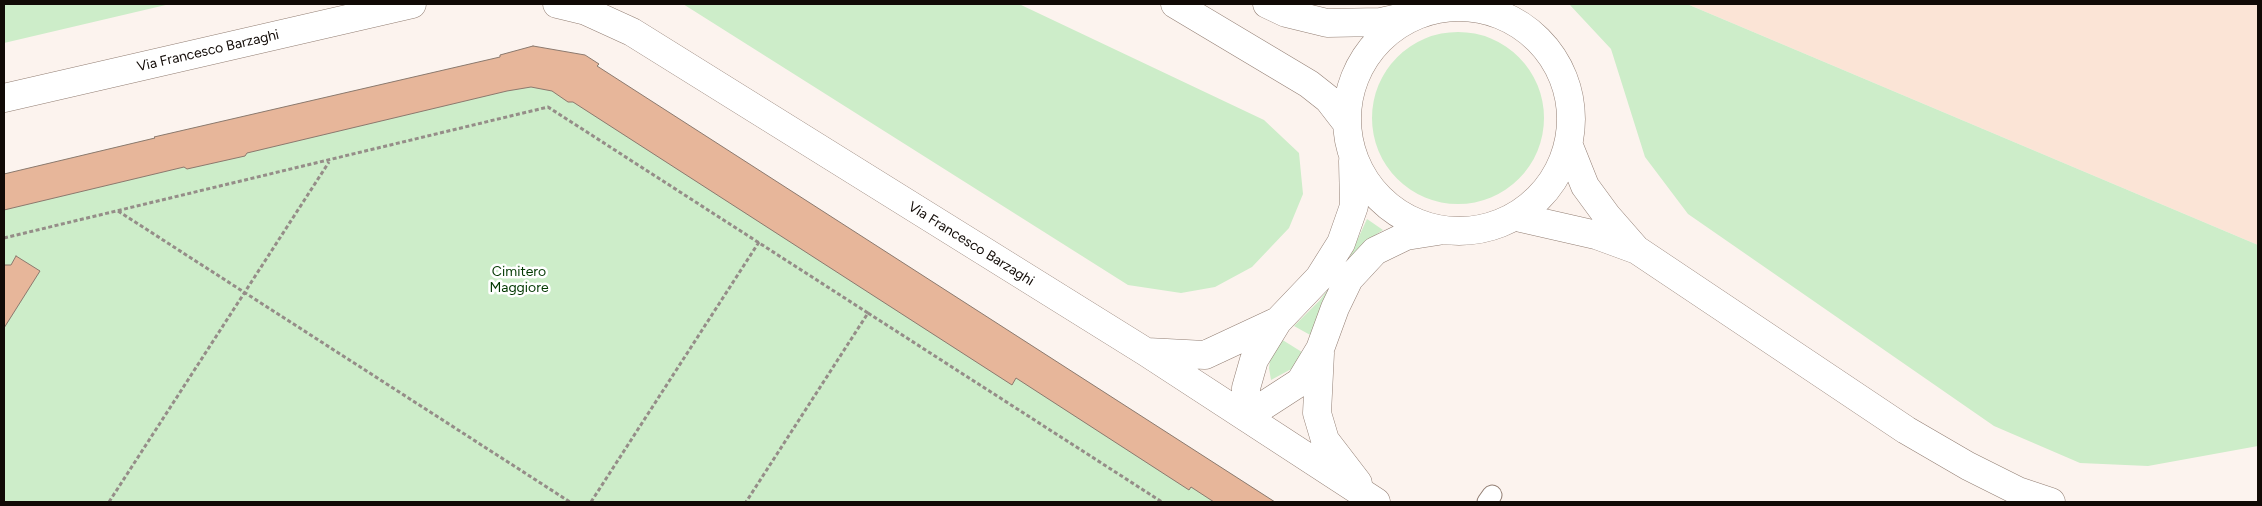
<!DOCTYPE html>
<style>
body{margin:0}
#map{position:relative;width:2262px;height:506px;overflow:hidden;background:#fcf3ee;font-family:Figtree,sans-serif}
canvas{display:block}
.frame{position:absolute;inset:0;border:5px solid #110a06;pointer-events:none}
</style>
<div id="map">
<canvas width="2262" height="506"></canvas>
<div class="frame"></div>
</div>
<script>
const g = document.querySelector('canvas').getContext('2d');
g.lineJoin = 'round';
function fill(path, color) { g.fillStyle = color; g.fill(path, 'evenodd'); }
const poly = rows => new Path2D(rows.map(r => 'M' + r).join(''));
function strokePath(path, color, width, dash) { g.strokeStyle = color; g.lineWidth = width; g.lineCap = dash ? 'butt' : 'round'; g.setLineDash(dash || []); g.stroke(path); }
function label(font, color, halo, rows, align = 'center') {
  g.font = font + ' Figtree,sans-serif'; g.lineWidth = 5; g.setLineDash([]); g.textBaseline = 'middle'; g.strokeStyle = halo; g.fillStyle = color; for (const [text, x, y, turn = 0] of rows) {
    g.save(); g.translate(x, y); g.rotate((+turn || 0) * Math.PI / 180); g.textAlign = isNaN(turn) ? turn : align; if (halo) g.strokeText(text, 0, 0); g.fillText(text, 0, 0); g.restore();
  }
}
const built = poly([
 [1687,4,2258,4,2258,245]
]);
const green = poly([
 [4,4,170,4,4,43],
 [683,4,1019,4,1264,120,1299,153,1303,194,1289,228,1252,267,1215,287,1181,293,1128,285],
 [1569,4,1687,4,2258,245,2258,446,2148,466,2080,463,1994,426,1688,214,1645,157,1611,49],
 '1372 118a86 86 0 1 1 172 0a86 86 0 1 1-172 0Z',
 [533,46,599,64,598,67,1275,502,4,502,4,174,154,138,154,137,500,57,500,55],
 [1367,219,1383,230,1369,239,1349,258],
 [1332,284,1317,317,1312,336,1294,326,1320,300],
 [1281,339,1305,354,1295,367,1271,380,1269,368,1271,353]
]);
const building = poly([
 [533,46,585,55,599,64,597,66,1275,502,1214,502,1191,487,1189,490,1016,378,1012,385,573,102,568,102,552,91,531,87,507,91,247,153,245,156,187,169,184,167,4,210,4,174,155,138,154,137,500,57,500,55,533,46],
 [16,256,40,271,4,328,4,265,11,265,16,256]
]);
const path = poly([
 [118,211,570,502],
 [4,238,548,107,868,313,746,502],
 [868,313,1162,502],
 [109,502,329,162],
 [591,502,759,242]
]);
const lane = poly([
 [1487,502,1492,495]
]);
const secondary = poly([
 [557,4,586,11,632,32,1146,352,1376,502],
 [1175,4,1309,84,1328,99,1345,121],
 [1267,4,1286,13,1327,23,1381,22,1408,16],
 '1347 119a112 112 0 1 1 224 0a112 112 0 1 1-224 0Z',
 [4,98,412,4],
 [1569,146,1585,186,1607,216,1635,248],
 [1517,217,1596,235,1637,250,1906,430,1968,466,2018,491,2051,502],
 [1147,352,1205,355,1278,321],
 [1320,353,1317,413,1325,440,1358,483],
 [1246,417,1246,388,1254,360,1278,321,1319,278,1341,243,1354,206,1353,161],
 [1246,417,1300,382,1320,349,1335,308,1349,279,1375,251,1406,236,1438,231]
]);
const streetNames = [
 ["Via Francesco Barzaghi",208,51,-13],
 ["Via Francesco Barzaghi",971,244,32]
];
const parkNames = [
 ["Cimitero",519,272],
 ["Maggiore",519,288]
];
fill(built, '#fbe4d6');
fill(green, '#cdedc9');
fill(building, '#e7b69a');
strokePath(building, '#8c796e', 1);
strokePath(lane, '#927e73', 21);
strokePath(secondary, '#927e73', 29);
strokePath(path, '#958d88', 3, [4, 2.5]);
strokePath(lane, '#fff', 19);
strokePath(secondary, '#fff', 28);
label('14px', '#110a06', '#fff', streetNames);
label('14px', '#023800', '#fff', parkNames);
</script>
